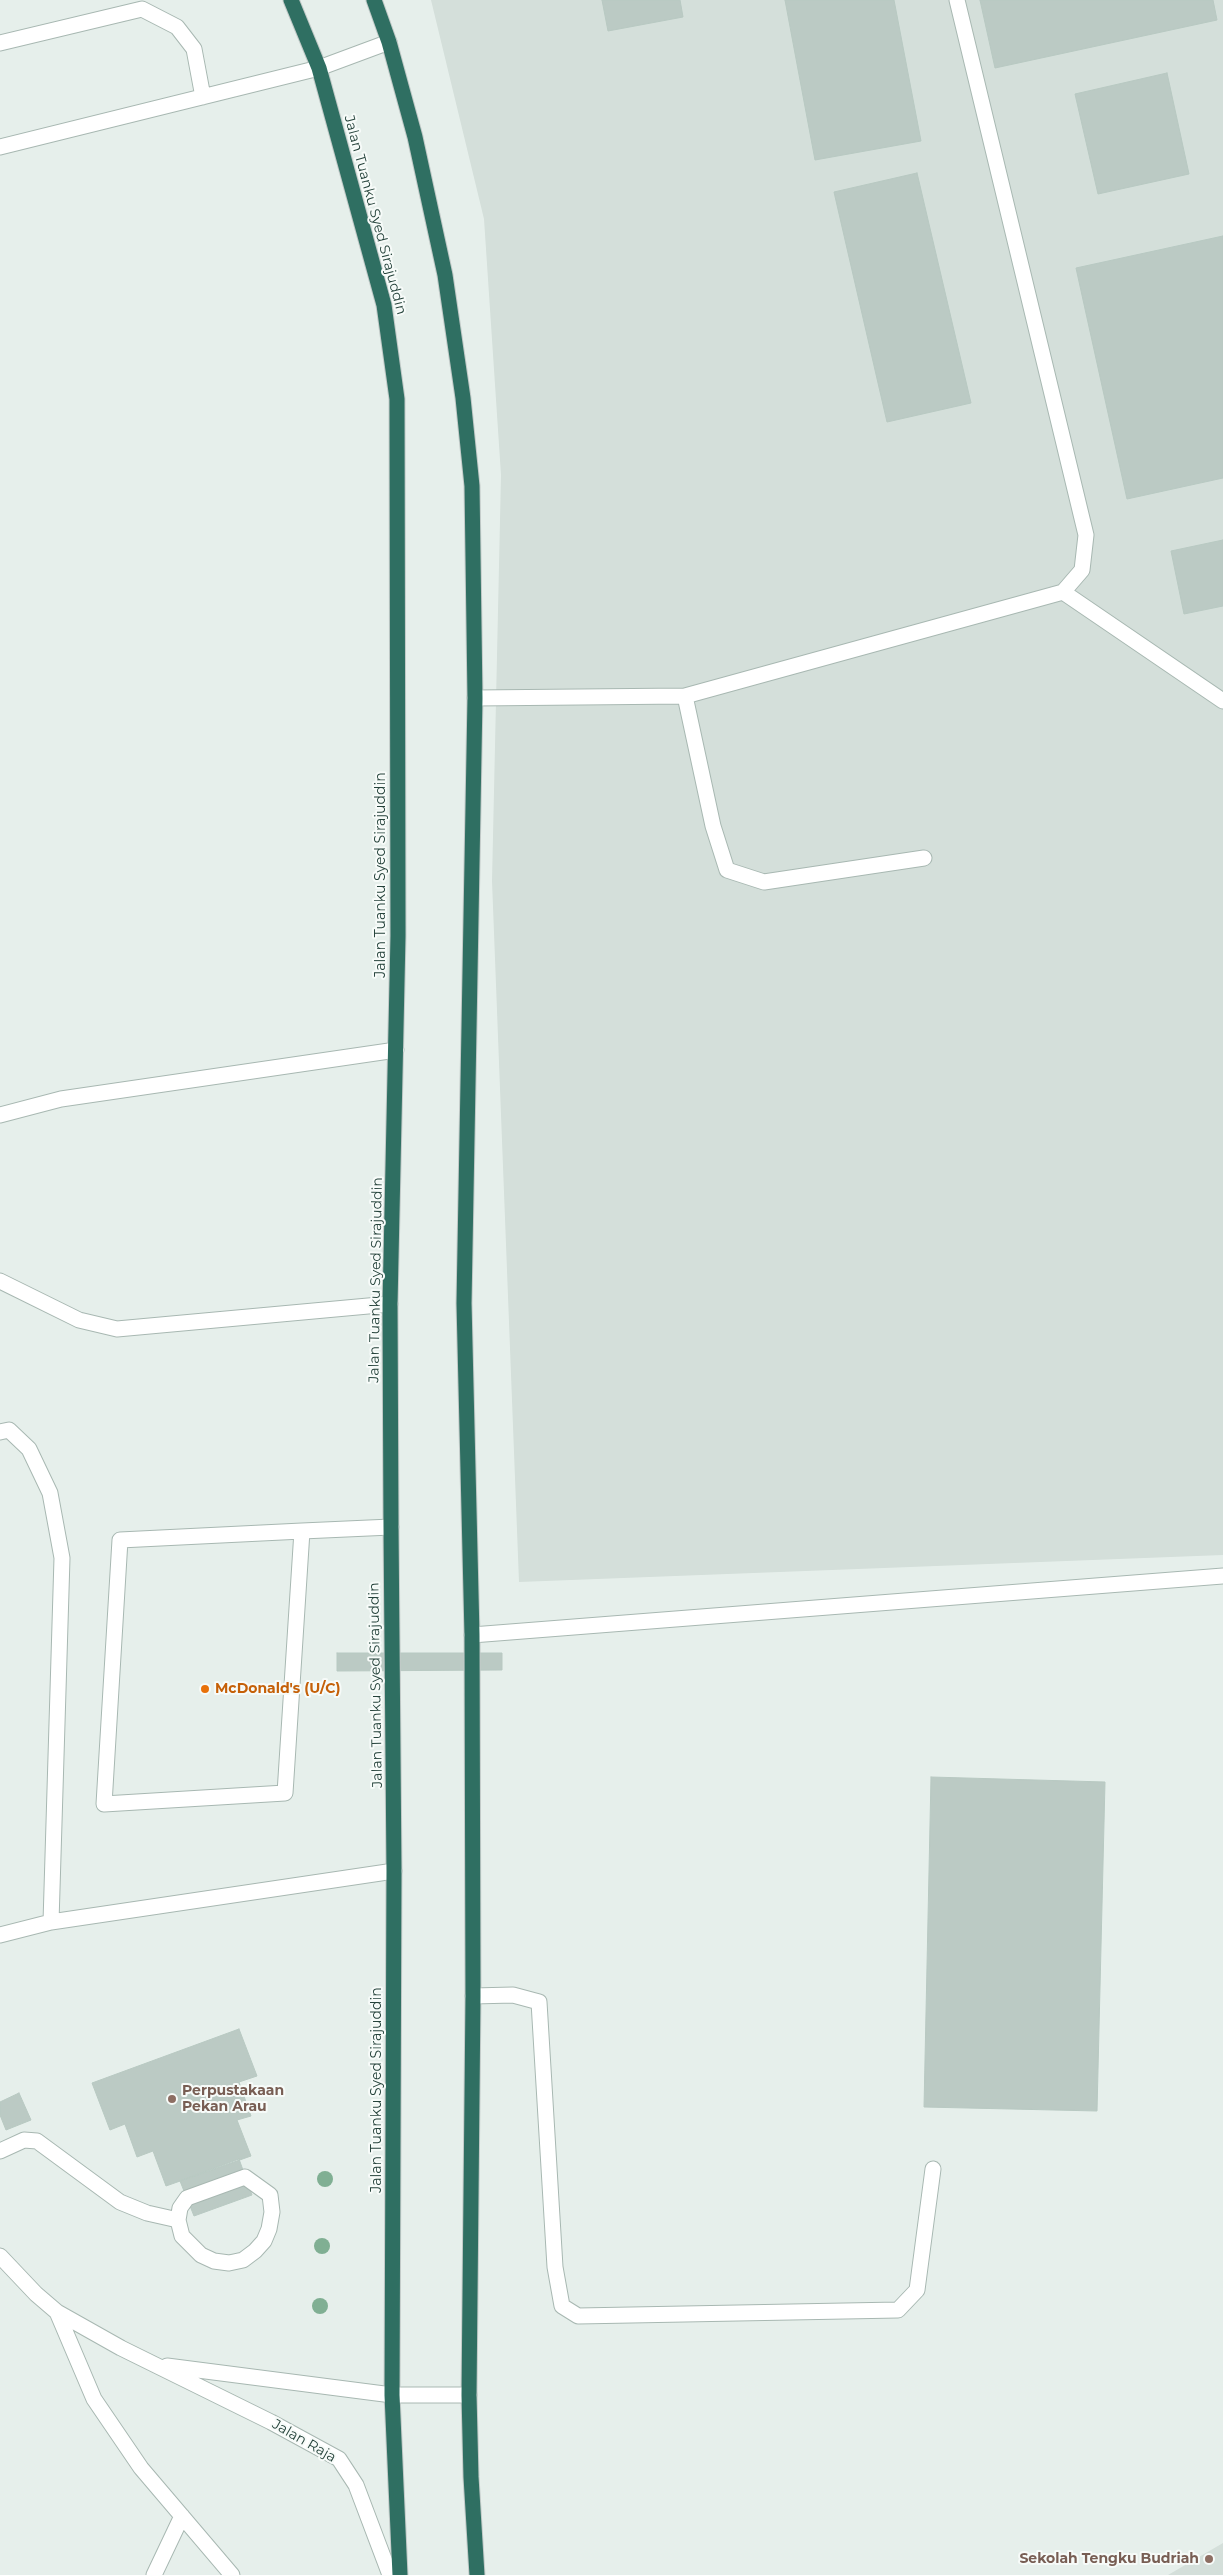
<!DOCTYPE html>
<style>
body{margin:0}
canvas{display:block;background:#e6efeb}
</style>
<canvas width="1223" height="2575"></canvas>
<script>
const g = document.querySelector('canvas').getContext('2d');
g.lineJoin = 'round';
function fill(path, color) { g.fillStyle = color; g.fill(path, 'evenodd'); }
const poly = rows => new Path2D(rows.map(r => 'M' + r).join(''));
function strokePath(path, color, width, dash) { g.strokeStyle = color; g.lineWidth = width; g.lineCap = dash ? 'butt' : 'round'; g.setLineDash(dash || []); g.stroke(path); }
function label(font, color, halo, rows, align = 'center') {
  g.font = font + ' Montserrat,sans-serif'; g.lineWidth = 4; g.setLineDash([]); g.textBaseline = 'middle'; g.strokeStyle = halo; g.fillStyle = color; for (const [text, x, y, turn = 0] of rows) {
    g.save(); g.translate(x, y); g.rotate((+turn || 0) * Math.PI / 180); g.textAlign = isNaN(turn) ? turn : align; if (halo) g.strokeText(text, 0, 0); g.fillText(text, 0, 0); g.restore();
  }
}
const built = poly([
 [431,0,1223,0,1223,1555,519,1582,492,881,501,475,484,219],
 [1223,2543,1223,2575,1168,2575]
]);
const building = poly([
 [602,0,680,0,683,17,608,31,602,0],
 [785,0,894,0,921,141,815,160,785,0],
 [980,0,1213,0,1217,20,995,68,980,0],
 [1167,73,1189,174,1098,194,1075,94,1167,73],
 [917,173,971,403,887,422,834,192,917,173],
 [1223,236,1223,478,1127,499,1076,268,1223,236],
 [1223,540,1223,606,1184,614,1171,551,1223,540],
 [337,1653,502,1653,502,1670,337,1671,337,1653],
 [931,1777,1105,1782,1097,2111,924,2107,931,1777],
 [239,2029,257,2076,239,2082,251,2116,237,2120,251,2156,166,2186,153,2151,137,2157,125,2124,110,2130,92,2083,239,2029],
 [19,2093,31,2120,6,2130,0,2115,0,2102,19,2093],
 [239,2159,252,2195,194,2216,180,2181,239,2159]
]);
const minor = poly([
 [0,43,142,9,177,27,194,49,203,97],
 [0,147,319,68,389,42],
 [1063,592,1223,701],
 [685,696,713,826,727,870,764,882,924,858],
 [475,698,685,696,1063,592,1082,570,1086,535,957,0],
 [0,1115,61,1099,396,1050],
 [0,1281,79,1320,117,1329,390,1304],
 [0,1432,9,1430,29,1449,50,1493,62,1558,51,1922],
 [302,1531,120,1540,104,1804,285,1793,302,1531,391,1527],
 [472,1635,1223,1576],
 [0,1935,51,1922,394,1871],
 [473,1996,513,1995,539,2002,555,2267,562,2306,578,2316,898,2310,917,2290,933,2169],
 [0,2151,24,2140,37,2141,120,2202,147,2213,178,2220],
 [245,2177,270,2195,272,2212,269,2229,264,2241,255,2251,243,2260,229,2263,214,2261,201,2255,182,2236,178,2220,180,2208,187,2198,245,2177],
 [0,2256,36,2294,57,2312,121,2348,271,2422,339,2459,356,2485,390,2575],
 [57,2312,94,2399,141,2468,232,2575],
 [167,2366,392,2395,469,2395],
 [154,2575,182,2516]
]);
const highway = poly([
 [291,0,319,68,384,305,397,399,398,936,390,1304,391,1527,394,1871,392,2395,400,2575],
 [374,0,389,42,415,137,445,275,463,398,472,486,475,698,464,1303,472,1635,473,1996,469,2395,471,2477,477,2575]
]);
const trees = [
 [325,2179],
 [322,2246],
 [320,2306]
];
const markers = [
 [205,1689,5,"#e8710a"],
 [172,2099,5,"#8d6e63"],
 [1209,2559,5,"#8d6e63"]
];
const streetNames = [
 ["Jalan Tuanku Syed Sirajuddin",375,215,75],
 ["Jalan Tuanku Syed Sirajuddin",381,875,-90],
 ["Jalan Tuanku Syed Sirajuddin",376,1280,-89],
 ["Jalan Tuanku Syed Sirajuddin",376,1685,-91],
 ["Jalan Tuanku Syed Sirajuddin",377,2090,-90],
 ["Jalan Raja",304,2441,30]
];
const foodNames = [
 ["McDonald's (U/C)",215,1689]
];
const educationNames = [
 ["Perpustakaan",182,2091],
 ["Pekan Arau",182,2107],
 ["Sekolah Tengku Budriah",1199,2559,"right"]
];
fill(built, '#d4dfda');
fill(building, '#bbcac4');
strokePath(building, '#b8c9c2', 1);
strokePath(minor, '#a8b8b2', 17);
strokePath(highway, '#c2cac8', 17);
strokePath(minor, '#fff', 15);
strokePath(highway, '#2f6f62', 15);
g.fillStyle = '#80af93';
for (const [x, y] of trees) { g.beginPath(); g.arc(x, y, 8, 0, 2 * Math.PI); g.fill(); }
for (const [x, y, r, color] of markers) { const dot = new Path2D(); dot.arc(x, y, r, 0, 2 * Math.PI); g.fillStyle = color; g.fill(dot); strokePath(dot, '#f7fbf9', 2); }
label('14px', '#24423a', '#f7fbf9', streetNames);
label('bold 14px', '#c56008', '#f7fbf9', foodNames, 'left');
label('bold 14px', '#785e54', '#f7fbf9', educationNames, 'left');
</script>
